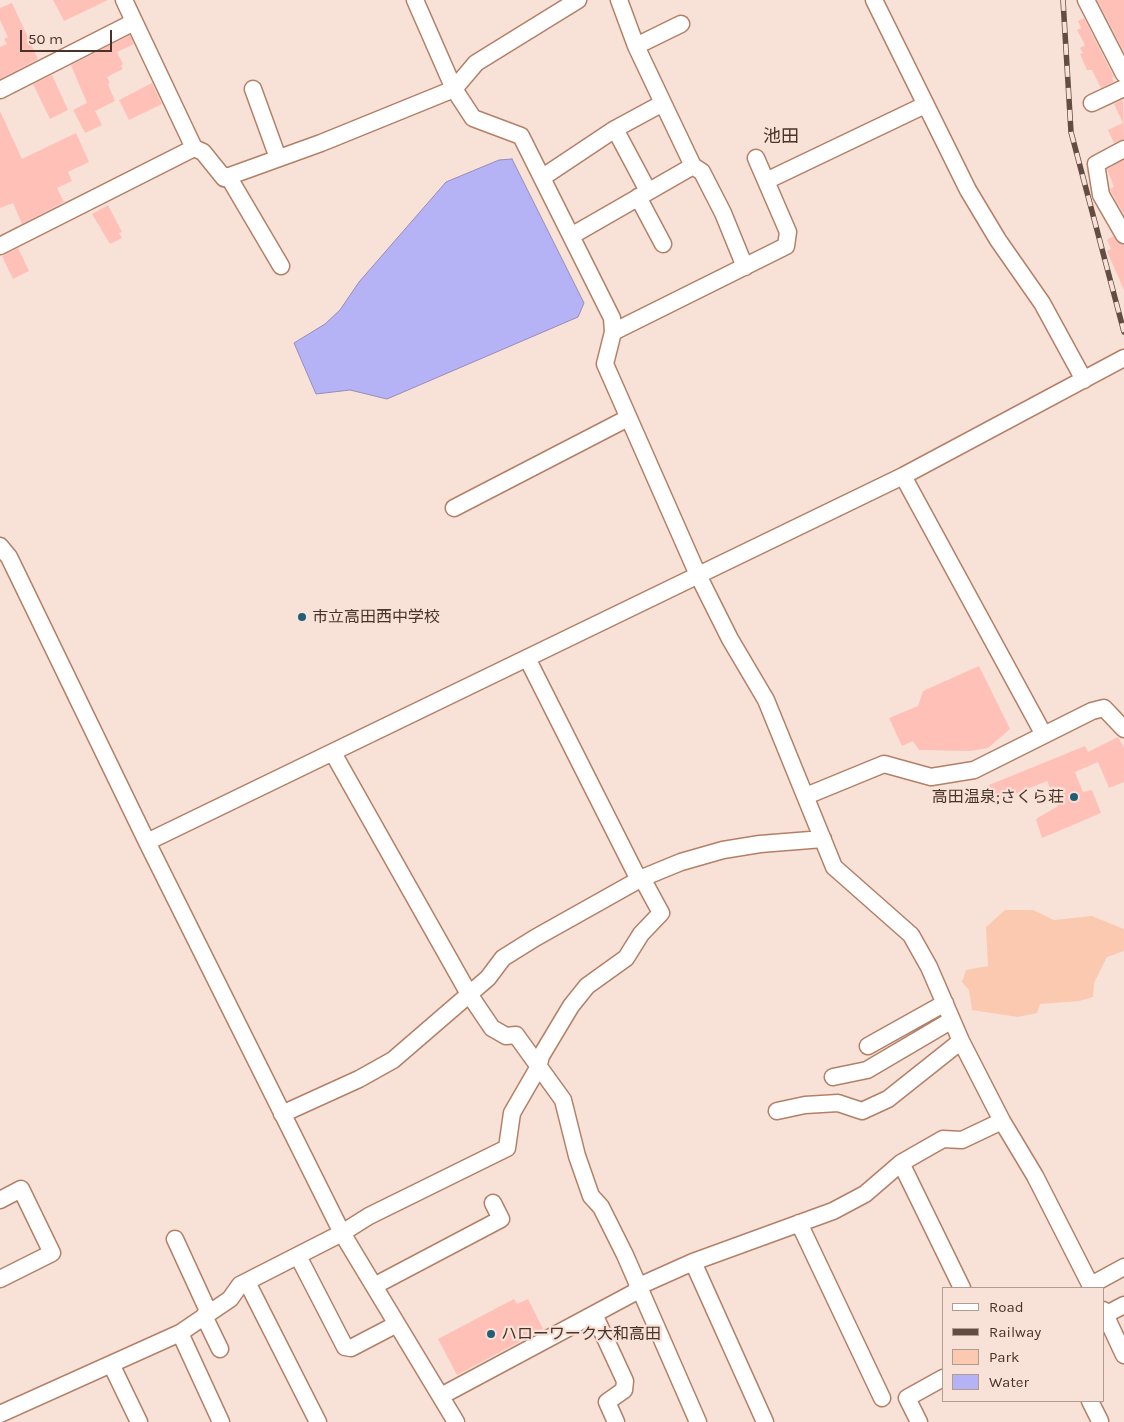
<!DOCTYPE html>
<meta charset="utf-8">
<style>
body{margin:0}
#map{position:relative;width:1124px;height:1422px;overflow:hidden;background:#f8e1d7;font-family:Karla,sans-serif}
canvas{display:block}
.legend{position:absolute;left:942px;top:1287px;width:162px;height:115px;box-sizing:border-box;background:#f8e1d7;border:1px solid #b29b91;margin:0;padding:6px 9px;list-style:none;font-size:15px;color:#493328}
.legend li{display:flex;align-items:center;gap:10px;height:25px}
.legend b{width:25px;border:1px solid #b29b91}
.scale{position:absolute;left:20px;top:30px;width:92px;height:22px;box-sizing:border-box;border:2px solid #493328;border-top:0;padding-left:6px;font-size:15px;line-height:18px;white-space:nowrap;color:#493328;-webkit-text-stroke:4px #f8e1d7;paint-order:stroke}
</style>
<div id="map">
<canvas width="1124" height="1422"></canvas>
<ul class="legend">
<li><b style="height:6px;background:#fff"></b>Road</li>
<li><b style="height:6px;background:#634d42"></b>Railway</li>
<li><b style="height:14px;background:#fbc9b0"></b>Park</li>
<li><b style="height:14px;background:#b6b2f6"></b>Water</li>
</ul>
<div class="scale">50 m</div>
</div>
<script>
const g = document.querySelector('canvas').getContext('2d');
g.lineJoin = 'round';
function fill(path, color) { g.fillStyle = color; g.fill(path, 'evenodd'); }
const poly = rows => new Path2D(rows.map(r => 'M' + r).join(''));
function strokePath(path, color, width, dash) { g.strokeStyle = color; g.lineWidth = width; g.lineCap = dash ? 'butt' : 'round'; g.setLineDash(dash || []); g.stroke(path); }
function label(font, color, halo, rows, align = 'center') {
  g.font = font + ' Karla,"Noto Sans JP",sans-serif'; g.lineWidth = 4.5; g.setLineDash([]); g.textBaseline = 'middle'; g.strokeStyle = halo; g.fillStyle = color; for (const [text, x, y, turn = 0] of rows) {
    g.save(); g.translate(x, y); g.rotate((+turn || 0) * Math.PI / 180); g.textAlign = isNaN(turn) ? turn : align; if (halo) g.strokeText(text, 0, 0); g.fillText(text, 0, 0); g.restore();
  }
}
const green = poly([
 [1005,910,1033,910,1054,920,1092,916,1124,929,1124,951,1107,957,1094,983,1093,997,1079,1001,1040,1004,1037,1013,1018,1017,972,1010,969,990,962,982,966,970,988,966,986,927]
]);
const water = poly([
 [512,159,584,303,578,317,387,399,350,390,316,394,294,343,325,324,340,310,359,282,446,182,499,160,512,159]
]);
const building = poly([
 [53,0,108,0,64,21],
 [1097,0,1124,0,1124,52],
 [12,3,38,59,0,79,0,47,7,44,4,39,8,37,0,20,0,8],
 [1084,18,1114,77,1112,78,1114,82,1101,88,1092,70,1087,70,1080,54,1083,53,1080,48,1085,45,1077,30,1081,28,1078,21],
 [130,35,134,44,117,52,123,64,121,66,123,69,107,77,110,83,108,84,115,101,95,111,102,125,85,133,73,110,87,103,71,65],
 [52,75,68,110,50,119,33,84],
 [152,83,162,104,129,120,119,100],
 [1123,100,1124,139,1114,143,1108,130,1123,123,1114,104],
 [0,111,22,159,76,133,89,162,68,172,72,181,57,188,64,202,22,224,13,203,0,208],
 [1124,160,1124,215,1111,192,1110,189,1114,187,1107,169],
 [108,205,122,232,119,233,122,238,110,244,92,214],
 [1113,236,1119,243,1124,245,1124,290,1107,251,1111,249,1107,240],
 [18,248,29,271,13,279,2,256],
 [979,666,1010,729,988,748,970,751,919,750,913,741,902,746,889,718,918,706,923,691],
 [1118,737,1124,748,1124,782,1109,788,1098,762,1075,772,1083,792,1092,790,1101,813,1042,838,1036,819,1058,806,1047,781,997,801,989,785,1085,746,1088,752],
 [514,1299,517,1304,528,1299,543,1329,457,1375,438,1339]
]);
const minor = poly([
 [124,0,194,148,203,152,224,178,321,143,454,89,476,63,578,0],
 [415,0,454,89,473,118,521,136,612,318,613,332,605,364,698,575,730,639,766,700,834,867,911,935,929,967,961,1041,1002,1121,1035,1176,1092,1288],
 [619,0,636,46,663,103,693,166,702,172,723,213,745,267],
 [874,0,968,190,998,240,1042,303,1084,380],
 [1086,0,1124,74],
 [636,46,681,24],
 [253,89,278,158],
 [0,90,134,22],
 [1092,103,1124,88],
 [615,129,648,191],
 [1124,149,1096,164,1101,195,1124,235],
 [228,176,281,266],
 [543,177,615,129,663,103],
 [766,181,925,105],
 [638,197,663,244],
 [571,236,693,166],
 [0,246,194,148],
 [613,332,786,246,788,232,756,158],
 [903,476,1044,735],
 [454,508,628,418],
 [0,546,9,557,147,842,342,1233,456,1422],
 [527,658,639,880],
 [333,753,469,994,492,1028,506,1036,516,1035,563,1100,577,1156,591,1196,601,1207,625,1255,698,1422],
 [806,796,884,764,931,777,974,770,1092,711,1104,708,1124,729],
 [147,842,903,476,1124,358],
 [868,1046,945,1003],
 [833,1077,867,1070,952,1020],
 [777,1111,805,1105,838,1103,862,1111,888,1099,961,1041],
 [282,1114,359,1079,393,1060,488,978,503,958,535,938,642,878,681,862,723,850,760,844,823,839],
 [901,1163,962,1288],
 [0,1200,21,1189,52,1253,0,1279],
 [799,1223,882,1398],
 [175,1239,209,1313],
 [298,1256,345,1347,351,1348,397,1324],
 [693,1262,765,1422],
 [247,1282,318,1422],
 [1091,1285,1124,1267],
 [374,1286,501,1219,493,1203],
 [637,1287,693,1262,833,1211,865,1194,901,1163,943,1139,962,1140,1002,1121],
 [1103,1310,1124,1355],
 [594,1314,625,1381,624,1390,607,1402,616,1422],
 [1105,1315,1124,1305],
 [204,1316,220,1349],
 [180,1333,221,1422],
 [111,1364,139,1422],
 [441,1396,639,1290],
 [1090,1401,1100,1421],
 [0,1414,180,1333,230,1299,240,1285,342,1233,369,1216,507,1148,512,1113,538,1068,541,1056,571,1006,587,986,626,958,641,934,661,913,642,878],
 [919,1422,907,1398,943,1378]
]);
const rail = poly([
 [1063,0,1071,132,1124,332]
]);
const markers = [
 [302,617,5,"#225f76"],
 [1074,797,5,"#225f76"],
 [491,1334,5,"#225f76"]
];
const poiNames = [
 ["市立高田西中学校",312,617],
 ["高田温泉;さくら荘",1064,797,"right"],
 ["ハローワーク大和高田",501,1334]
];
const neighbourhoodNames = [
 ["池田",781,137]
];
fill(green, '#fbc9b0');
fill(water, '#b6b2f6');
strokePath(water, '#958cb8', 1);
fill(building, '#ffc0b8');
strokePath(minor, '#b38067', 19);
strokePath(minor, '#fff', 16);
strokePath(rail, '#634d42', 5.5);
strokePath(rail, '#f8e1d7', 4, [11]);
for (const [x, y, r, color] of markers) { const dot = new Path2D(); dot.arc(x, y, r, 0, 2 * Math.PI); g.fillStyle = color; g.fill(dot); strokePath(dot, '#f8e1d7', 2); }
label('16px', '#493328', '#f8e1d7', poiNames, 'left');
label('18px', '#493328', '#f8e1d7', neighbourhoodNames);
</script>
